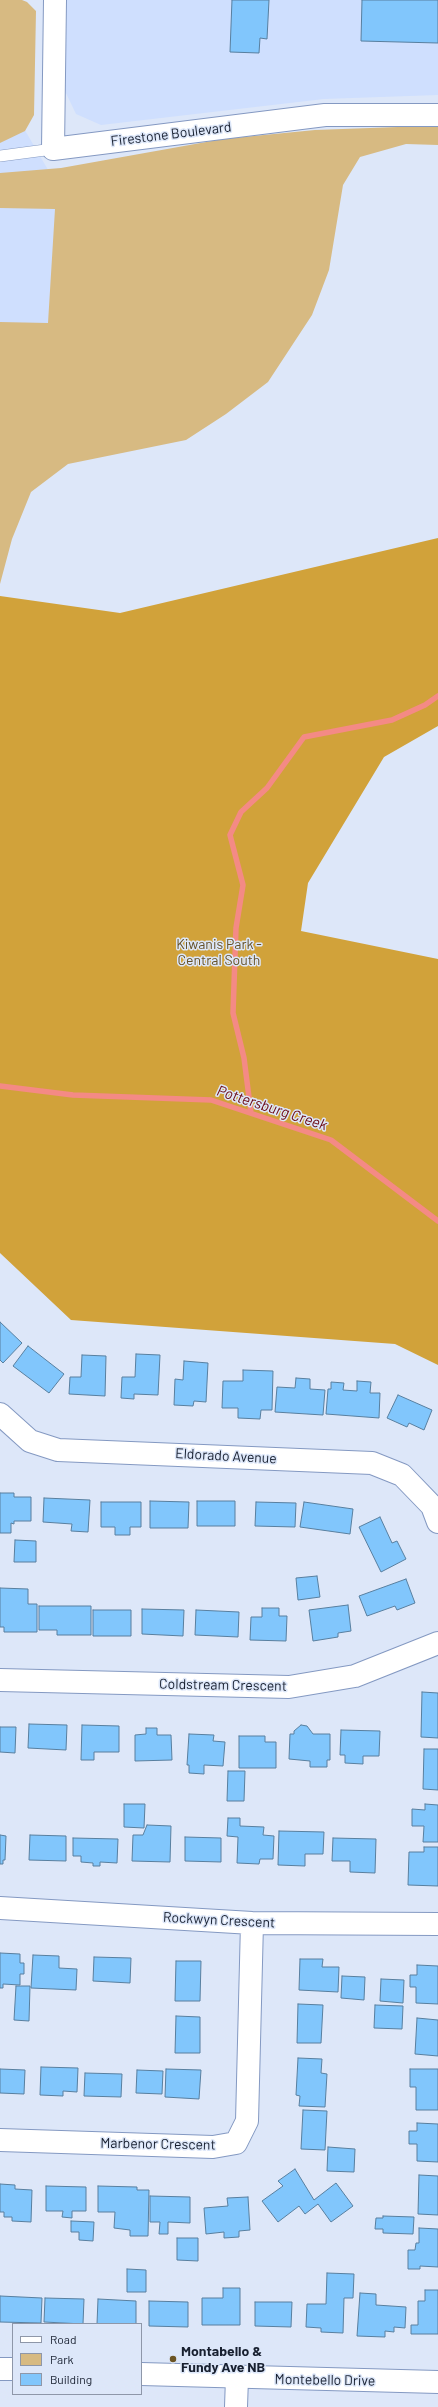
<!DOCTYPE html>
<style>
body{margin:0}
#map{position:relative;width:438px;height:2407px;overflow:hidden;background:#dde7f9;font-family:Barlow,sans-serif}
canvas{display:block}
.legend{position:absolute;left:12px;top:2323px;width:130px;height:72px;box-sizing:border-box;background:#dde7f9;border:1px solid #8e97a9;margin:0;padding:5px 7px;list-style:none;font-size:12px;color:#182030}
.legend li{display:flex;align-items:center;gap:8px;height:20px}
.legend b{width:20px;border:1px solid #8e97a9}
</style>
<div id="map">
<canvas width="438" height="2407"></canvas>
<ul class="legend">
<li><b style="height:5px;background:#fff"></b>Road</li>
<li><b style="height:11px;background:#d7ba82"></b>Park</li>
<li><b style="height:11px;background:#81c6fc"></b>Building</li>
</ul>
</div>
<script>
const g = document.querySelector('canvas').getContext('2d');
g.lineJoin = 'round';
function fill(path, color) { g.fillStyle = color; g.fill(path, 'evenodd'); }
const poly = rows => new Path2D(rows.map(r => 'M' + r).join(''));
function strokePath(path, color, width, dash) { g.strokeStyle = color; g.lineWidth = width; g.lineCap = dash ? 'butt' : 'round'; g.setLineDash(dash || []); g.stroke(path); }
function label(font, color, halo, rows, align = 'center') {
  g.font = font + ' Barlow,sans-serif'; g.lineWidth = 3; g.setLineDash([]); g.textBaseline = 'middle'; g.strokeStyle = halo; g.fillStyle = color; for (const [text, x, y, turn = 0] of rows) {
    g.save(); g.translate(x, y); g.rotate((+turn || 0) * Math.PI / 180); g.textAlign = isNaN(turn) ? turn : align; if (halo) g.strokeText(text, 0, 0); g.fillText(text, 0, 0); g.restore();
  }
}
const built = poly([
 [0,0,17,0,16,115,68,204,58,349,0,347],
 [67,0,438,0,438,95,324,99,101,125,76,114,65,91]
]);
const green = poly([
 [0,0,22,0,27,2,36,11,34,115,25,131,0,143],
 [425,126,438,127,438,145,406,144,360,157,343,185,329,270,312,315,268,382,226,414,186,440,68,464,31,492,12,539,0,584,0,322,48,323,55,209,0,208,0,173,61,168,223,139,315,130]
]);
const forest = poly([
 [438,538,438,726,384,757,308,883,301,931,438,959,438,1365,395,1344,71,1320,0,1253,0,596,120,613]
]);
const stream = poly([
 [0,1086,73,1095,211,1100,331,1140,438,1221],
 [251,1113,244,1058,233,1013,236,928,243,885,230,835,241,812,267,788,304,737,392,720,425,705,438,696]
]);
const building = poly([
 [232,0,269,0,267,39,260,38,259,53,230,52,232,0],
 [362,0,438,0,438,43,361,41,362,0],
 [0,1322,22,1343,3,1363,0,1360,0,1322],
 [28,1346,64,1374,49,1393,13,1366,28,1346],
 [136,1354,160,1355,158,1395,134,1394,134,1399,121,1398,122,1377,135,1377,136,1354],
 [82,1355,106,1356,105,1396,69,1394,70,1377,81,1377,82,1355],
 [184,1361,208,1363,206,1402,194,1401,193,1406,174,1405,175,1379,183,1380,184,1361],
 [243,1370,273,1371,272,1410,261,1410,260,1419,238,1418,238,1408,222,1408,223,1381,243,1381,243,1370],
 [296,1378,310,1379,310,1389,325,1390,323,1415,275,1412,277,1387,295,1388,296,1378],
 [357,1381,371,1382,370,1393,380,1393,379,1418,326,1414,328,1389,331,1389,331,1382,344,1383,343,1390,357,1391,357,1381],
 [398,1395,432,1410,424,1430,409,1423,407,1427,387,1418,398,1395],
 [0,1493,14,1493,14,1497,31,1497,31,1521,14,1521,14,1524,11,1523,11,1533,0,1533,0,1493],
 [44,1498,90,1500,88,1532,71,1531,72,1524,43,1522,44,1498],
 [150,1501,189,1502,188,1528,150,1528,150,1501],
 [197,1501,235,1501,235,1526,197,1526,197,1501],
 [101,1502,141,1502,141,1527,130,1527,130,1535,115,1535,115,1527,101,1527,101,1502],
 [256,1502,296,1503,295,1527,255,1526,256,1502],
 [304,1502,353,1509,350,1534,300,1527,304,1502],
 [380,1517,392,1543,397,1541,406,1559,381,1572,359,1527,380,1517],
 [15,1540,36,1541,36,1562,14,1562,15,1540],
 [317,1576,320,1597,298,1600,296,1578,317,1576],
 [406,1579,415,1603,397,1610,395,1606,367,1616,359,1596,406,1579],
 [0,1588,28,1589,28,1604,37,1604,37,1632,4,1632,4,1627,0,1627,0,1588],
 [348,1605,351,1631,338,1633,338,1637,313,1641,309,1610,348,1605],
 [39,1606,91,1606,91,1635,57,1635,57,1630,39,1630,39,1606],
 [262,1608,279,1608,279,1616,287,1616,286,1641,250,1640,251,1617,262,1617,262,1608],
 [142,1609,184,1610,183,1636,142,1634,142,1609],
 [93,1610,131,1610,131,1636,93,1636,93,1610],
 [196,1610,239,1612,238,1637,195,1635,196,1610],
 [422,1692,438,1693,438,1738,421,1737,422,1692],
 [29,1724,67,1725,66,1750,28,1748,29,1724],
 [82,1725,119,1726,119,1752,94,1752,94,1760,81,1760,82,1725],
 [301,1725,307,1726,313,1734,330,1734,330,1760,327,1760,327,1767,310,1767,310,1761,289,1759,290,1734,294,1734,294,1731,301,1725],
 [0,1727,16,1727,15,1753,0,1752,0,1727],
 [146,1728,157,1728,157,1735,171,1735,172,1760,135,1761,135,1735,146,1734,146,1728],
 [341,1730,380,1731,379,1756,363,1756,363,1764,345,1763,345,1755,340,1755,341,1730],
 [189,1734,214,1735,213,1741,225,1742,223,1766,204,1765,204,1774,189,1773,189,1765,187,1765,189,1734],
 [239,1736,265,1736,265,1742,276,1742,276,1768,239,1768,239,1736],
 [424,1749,438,1749,438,1790,423,1789,424,1749],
 [228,1771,245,1771,244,1801,227,1801,228,1771],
 [124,1804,145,1804,144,1828,124,1827,124,1804],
 [425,1804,438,1805,438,1842,423,1842,424,1826,412,1826,412,1809,425,1810,425,1804],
 [228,1818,240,1818,240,1826,264,1827,263,1835,274,1836,273,1859,260,1859,259,1864,237,1863,238,1837,227,1836,228,1818],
 [147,1825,171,1826,170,1862,132,1861,133,1835,143,1835,147,1825],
 [279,1831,324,1832,323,1854,305,1854,305,1866,278,1865,279,1831],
 [0,1835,6,1836,5,1860,3,1860,3,1864,0,1864,0,1835],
 [30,1835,66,1836,66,1861,29,1860,30,1835],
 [185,1837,221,1838,221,1862,185,1861,185,1837],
 [73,1838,118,1839,117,1863,100,1862,100,1866,93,1866,93,1863,81,1862,81,1856,73,1856,73,1838],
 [333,1838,376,1839,375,1873,350,1872,350,1861,332,1861,333,1838],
 [424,1847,438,1847,438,1886,408,1885,409,1852,424,1852,424,1847],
 [0,1953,20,1954,20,1963,24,1963,24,1974,20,1974,20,1985,3,1984,3,1988,0,1988,0,1953],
 [33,1955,59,1956,59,1968,77,1969,76,1990,31,1988,33,1955],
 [94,1957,131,1958,130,1983,93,1981,94,1957],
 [300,1959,323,1959,322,1967,339,1967,338,1992,299,1990,300,1959],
 [176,1961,201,1961,200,2001,175,2001,176,1961],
 [417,1965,438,1966,438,2004,416,2003,416,1987,410,1987,410,1975,417,1975,417,1965],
 [342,1976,365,1977,364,2000,341,1998,342,1976],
 [381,1979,404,1980,403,2003,380,2001,381,1979],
 [16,1986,30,1986,29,2021,14,2020,16,1986],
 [298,2004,323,2005,321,2043,297,2043,298,2004],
 [375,2005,403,2006,402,2029,374,2028,375,2005],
 [176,2016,200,2017,200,2053,175,2053,176,2016],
 [417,2018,438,2020,438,2056,415,2054,417,2018],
 [298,2058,322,2059,321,2073,327,2074,325,2107,299,2106,300,2096,296,2095,298,2058],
 [41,2067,78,2068,77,2092,63,2091,63,2096,40,2095,41,2067],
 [0,2069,25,2070,24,2094,0,2093,0,2069],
 [166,2069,201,2070,199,2099,165,2097,166,2069],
 [410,2069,438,2069,438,2110,416,2110,416,2087,410,2087,410,2069],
 [137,2070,163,2071,162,2094,136,2093,137,2070],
 [85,2073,122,2074,121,2097,84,2096,85,2073],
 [303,2110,327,2111,325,2150,301,2149,303,2110],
 [417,2123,438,2124,438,2162,417,2161,417,2144,409,2144,409,2131,417,2131,417,2123],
 [328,2147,355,2149,354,2172,327,2171,328,2147],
 [295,2169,314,2200,336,2183,353,2206,331,2222,318,2204,305,2214,299,2206,278,2222,262,2201,283,2186,278,2181,295,2169],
 [419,2175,438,2176,438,2215,418,2214,419,2175],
 [0,2184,15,2185,15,2189,32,2190,31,2222,12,2221,12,2217,4,2217,4,2212,0,2212,0,2184],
 [46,2186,86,2187,86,2211,72,2211,72,2218,62,2217,63,2211,46,2211,46,2186],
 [98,2186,137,2187,137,2190,149,2190,148,2236,130,2236,130,2230,114,2228,115,2212,98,2212,98,2186],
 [150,2196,190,2197,190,2223,168,2222,168,2234,159,2234,160,2222,150,2222,150,2196],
 [248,2197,250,2230,239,2231,239,2237,224,2238,224,2232,206,2234,204,2208,228,2206,227,2198,248,2197],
 [383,2216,414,2217,413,2234,383,2233,383,2229,375,2229,376,2218,383,2218,383,2216],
 [71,2221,94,2222,93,2241,79,2240,79,2232,71,2232,71,2221],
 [419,2228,438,2229,438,2267,420,2266,420,2269,408,2269,408,2250,415,2250,416,2243,419,2243,419,2228],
 [177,2238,198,2238,198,2261,177,2260,177,2238],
 [127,2269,146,2270,146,2292,127,2292,127,2269],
 [327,2273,354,2274,353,2298,344,2298,343,2333,321,2332,321,2328,306,2327,307,2304,326,2304,327,2273],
 [223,2288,240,2288,240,2325,202,2325,202,2298,223,2298,223,2288],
 [425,2290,438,2290,438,2334,411,2334,411,2325,418,2325,418,2301,425,2301,425,2290],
 [360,2293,376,2294,376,2305,406,2307,405,2328,394,2327,394,2332,385,2331,385,2337,357,2336,360,2293],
 [0,2296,42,2298,41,2323,0,2322,0,2296],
 [45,2298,84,2299,83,2324,44,2322,45,2298],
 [98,2299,136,2301,136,2324,97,2324,98,2299],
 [149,2301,188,2302,188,2327,149,2326,149,2301],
 [255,2302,292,2302,291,2327,255,2326,255,2302]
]);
const lane = poly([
 [0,156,53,149]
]);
const street = poly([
 [55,0,53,149,325,115,438,115],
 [0,1414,30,1441,58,1450,372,1463,402,1475,432,1506,438,1522],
 [0,1680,289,1687,355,1676,438,1643],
 [0,1908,252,1923,438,1924],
 [0,2140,213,2147,236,2143,247,2121,252,1923],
 [236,2407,237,2378]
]);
const secondary = poly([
 [0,2369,13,2369],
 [141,2374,438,2382]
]);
const markers = [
 [173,2359,4,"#6b5424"]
];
const streetNames = [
 ["Firestone Boulevard",171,134,-7],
 ["Eldorado Avenue",226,1456,3],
 ["Coldstream Crescent",223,1685,1],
 ["Rockwyn Crescent",219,1920,3],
 ["Marbenor Crescent",158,2144,1],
 ["Montebello Drive",325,2380,1]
];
const parkNames = [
 ["Kiwanis Park -",219,944],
 ["Central South",219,960]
];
const poiNames = [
 ["Montabello &",181,2351],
 ["Fundy Ave NB",181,2367]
];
const waterNames = [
 ["Pottersburg Creek",272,1108,18]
];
fill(built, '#cfdffe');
fill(green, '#d7ba82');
fill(forest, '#d1a23a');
strokePath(stream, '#f48a85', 5.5);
fill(building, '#81c6fc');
strokePath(building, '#587f9f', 1);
strokePath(lane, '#8499c2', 12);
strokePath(street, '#8499c2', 24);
strokePath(secondary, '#8499c2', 24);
strokePath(lane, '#fff', 11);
strokePath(street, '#fff', 22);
strokePath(secondary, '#fff', 22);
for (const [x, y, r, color] of markers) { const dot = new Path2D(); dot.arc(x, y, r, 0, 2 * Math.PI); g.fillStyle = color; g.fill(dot); strokePath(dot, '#dde7f9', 1.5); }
label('14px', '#182030', '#dde7f9', streetNames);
label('14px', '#655127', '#dde7f9', parkNames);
label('bold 14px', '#182030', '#dde7f9', poiNames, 'left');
label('italic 15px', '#6c0b14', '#dde7f9', waterNames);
</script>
